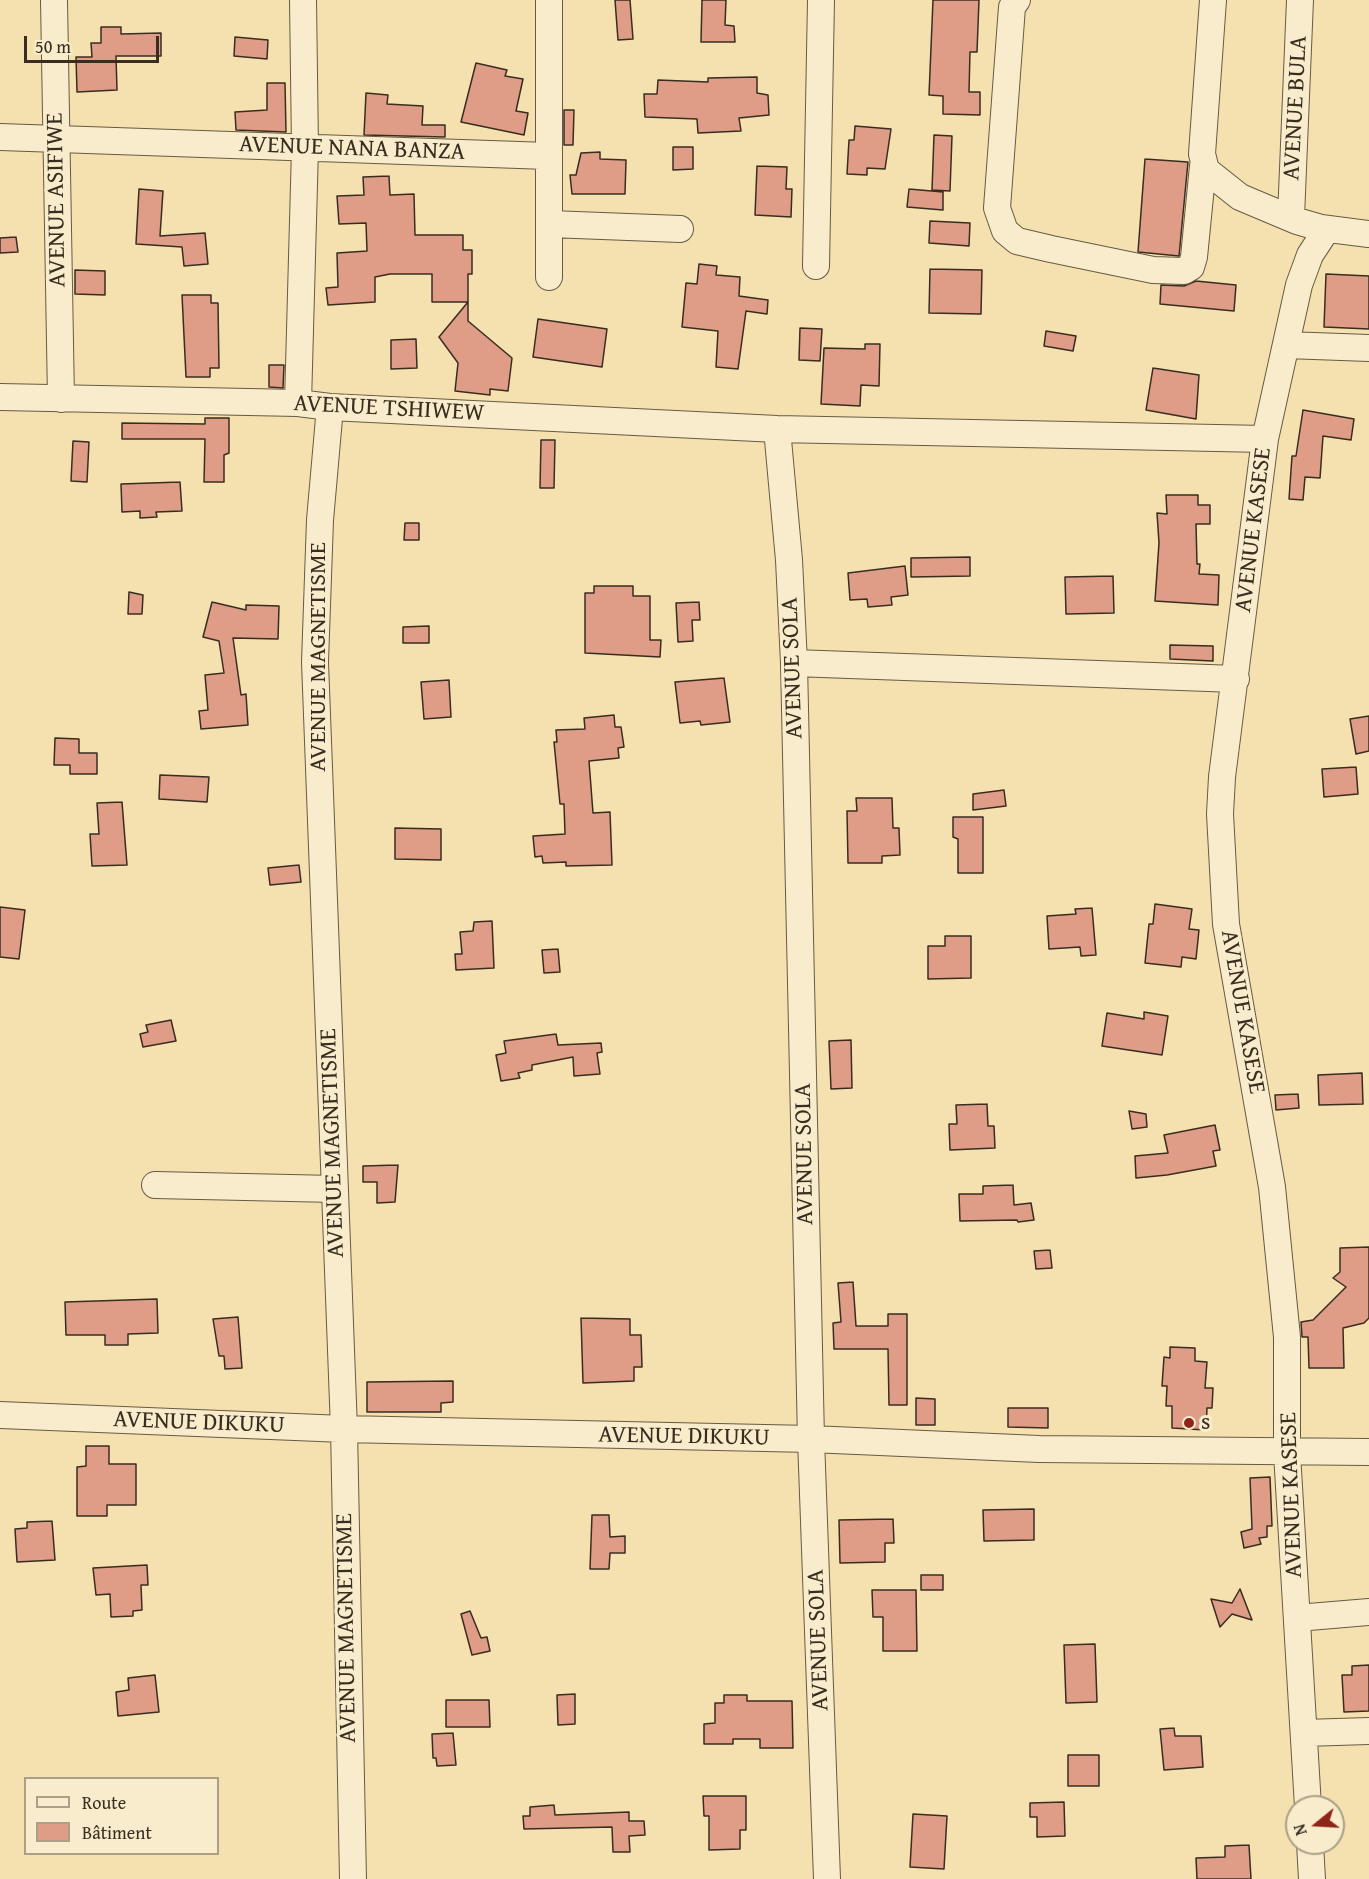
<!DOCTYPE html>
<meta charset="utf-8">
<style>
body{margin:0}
#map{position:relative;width:1369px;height:1879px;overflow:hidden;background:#f5e1b0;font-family:"Gentium Book Plus",serif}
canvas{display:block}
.legend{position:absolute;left:24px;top:1777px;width:195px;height:78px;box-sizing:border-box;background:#f8eccc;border:2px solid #aba087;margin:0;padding:8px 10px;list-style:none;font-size:18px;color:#382d1f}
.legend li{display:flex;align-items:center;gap:12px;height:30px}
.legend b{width:30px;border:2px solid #aba087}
.north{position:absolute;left:1285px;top:1795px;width:60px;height:60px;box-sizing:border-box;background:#f8eccc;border:2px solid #aba087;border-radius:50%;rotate:252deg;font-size:16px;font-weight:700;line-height:24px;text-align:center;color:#382d1f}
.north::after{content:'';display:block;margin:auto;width:21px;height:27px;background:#8f2418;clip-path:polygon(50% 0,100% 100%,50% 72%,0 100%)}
.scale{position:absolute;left:24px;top:36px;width:135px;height:27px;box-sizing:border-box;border:3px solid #382d1f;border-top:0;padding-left:8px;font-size:18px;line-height:21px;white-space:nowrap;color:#382d1f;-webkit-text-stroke:4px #f8eccc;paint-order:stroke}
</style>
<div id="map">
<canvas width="1369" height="1879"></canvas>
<ul class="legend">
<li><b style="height:8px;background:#f8eccc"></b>Route</li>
<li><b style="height:16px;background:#df9c87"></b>Bâtiment</li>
</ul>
<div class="north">N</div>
<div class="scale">50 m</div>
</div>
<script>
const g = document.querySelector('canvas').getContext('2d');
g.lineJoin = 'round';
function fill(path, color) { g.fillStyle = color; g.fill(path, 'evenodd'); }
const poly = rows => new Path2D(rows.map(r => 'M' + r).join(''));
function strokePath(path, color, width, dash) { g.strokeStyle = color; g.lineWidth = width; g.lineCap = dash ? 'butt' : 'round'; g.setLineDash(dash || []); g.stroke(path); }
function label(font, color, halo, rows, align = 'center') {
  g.font = font + ' "Gentium Book Plus",serif'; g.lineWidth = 6; g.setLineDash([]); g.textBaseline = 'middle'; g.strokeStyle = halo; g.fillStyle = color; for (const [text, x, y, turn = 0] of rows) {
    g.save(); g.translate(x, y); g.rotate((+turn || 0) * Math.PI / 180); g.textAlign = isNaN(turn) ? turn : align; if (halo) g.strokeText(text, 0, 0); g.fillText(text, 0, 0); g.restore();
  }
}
const building = poly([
 [615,0,630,0,633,39,618,40,615,0],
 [702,0,726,0,725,25,734,26,735,42,701,42,702,0],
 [933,0,979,0,977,52,970,52,969,92,980,92,980,115,943,114,943,96,929,95,933,0],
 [101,27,121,27,121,34,161,33,161,56,116,56,117,90,77,92,76,57,92,57,91,43,101,43,101,27],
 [235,37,268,40,267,59,234,56,235,37],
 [476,63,507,70,505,76,523,79,516,111,528,113,524,135,461,122,476,63],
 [757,77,757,93,768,95,769,115,739,118,741,131,698,133,697,119,645,117,644,94,657,94,658,80,708,82,708,78,757,77],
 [267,83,285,83,286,132,236,130,235,112,267,110,267,83],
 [366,93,388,95,387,104,423,106,422,125,445,125,445,137,364,135,366,93],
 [564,110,574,110,573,145,564,145,564,110],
 [855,126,891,129,885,169,867,168,867,175,847,174,849,140,854,140,855,126],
 [934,135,952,136,950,191,932,190,934,135],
 [673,147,693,147,693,169,673,170,673,147],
 [600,152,600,159,626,160,625,194,572,194,570,175,576,175,581,153,600,152],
 [1145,159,1188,162,1179,256,1138,252,1145,159],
 [757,166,787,167,786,189,792,189,791,217,755,215,757,166],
 [389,176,390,195,414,194,415,235,463,235,463,250,472,250,472,274,468,274,468,302,432,302,432,274,390,274,375,277,375,302,328,305,326,288,338,287,337,253,367,251,366,223,339,224,337,196,364,195,363,177,389,176],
 [139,189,163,191,160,236,205,233,208,264,184,266,182,247,136,244,139,189],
 [909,189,943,192,943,210,907,207,909,189],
 [930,221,970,223,969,246,929,243,930,221],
 [16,237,18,252,0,253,0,238,16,237],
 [699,264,717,266,716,275,740,277,739,296,768,300,767,314,746,311,738,369,716,367,718,331,682,327,686,283,697,284,699,264],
 [930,269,982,270,981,314,929,313,930,269],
 [75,270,105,271,105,295,75,294,75,270],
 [1326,274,1369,276,1369,329,1324,327,1326,274],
 [1196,281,1236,285,1234,311,1160,304,1161,285,1184,286,1196,281],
 [182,295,211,295,211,303,218,303,219,368,210,368,210,377,186,377,182,295],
 [468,302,468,321,512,358,508,391,490,389,490,395,455,391,458,363,439,337,468,302],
 [538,319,607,329,602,367,533,357,538,319],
 [800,328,822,329,820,361,799,360,800,328],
 [1046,331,1076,336,1073,351,1044,346,1046,331],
 [416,339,417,368,391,369,391,340,416,339],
 [865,344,880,344,879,386,861,385,860,406,821,404,824,348,865,349,865,344],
 [269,365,284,365,283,388,269,387,269,365],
 [1153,368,1199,375,1196,419,1146,410,1153,368],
 [1303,410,1354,419,1351,440,1323,436,1320,478,1305,477,1303,500,1289,499,1292,456,1296,456,1303,410],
 [205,418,229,418,229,453,224,455,224,482,204,482,205,439,122,439,122,423,205,424,205,418],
 [541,440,555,440,554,488,540,488,541,440],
 [73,441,89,442,87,482,71,481,73,441],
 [180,482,182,511,156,512,157,517,140,518,140,511,122,512,121,484,180,482],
 [1166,495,1198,495,1198,505,1210,505,1210,524,1196,524,1197,564,1200,564,1199,574,1219,575,1218,605,1155,601,1159,543,1157,513,1167,514,1166,495],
 [405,523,419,523,419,540,404,540,405,523],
 [970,557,970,576,911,577,911,558,970,557],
 [905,566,908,595,891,597,892,605,868,607,867,599,850,600,848,573,905,566],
 [1113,576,1114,613,1066,614,1065,577,1113,576],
 [594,586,633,586,633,596,650,596,650,640,661,640,660,657,585,653,585,593,594,593,594,586],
 [129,592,143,595,142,614,128,614,129,592],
 [212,602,246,610,246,605,279,606,278,639,233,638,241,695,246,694,248,725,201,729,199,711,208,710,205,675,224,673,219,641,203,637,212,602],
 [699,602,700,620,692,620,693,641,678,642,676,603,699,602],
 [429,626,429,643,403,643,403,627,429,626],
 [1170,645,1213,646,1213,661,1170,659,1170,645],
 [724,678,730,722,701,725,700,721,680,723,675,682,724,678],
 [449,680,451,717,424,719,421,682,449,680],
 [614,715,615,727,621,727,624,747,618,748,619,758,589,761,593,813,610,812,612,865,566,866,566,862,543,863,542,856,535,857,533,836,565,834,564,804,560,804,554,742,557,742,556,730,585,729,584,718,614,715],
 [1369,716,1369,751,1356,754,1350,719,1369,716],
 [55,738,79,739,79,753,97,753,97,774,70,774,70,765,54,765,55,738],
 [1356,767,1358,794,1324,797,1322,769,1356,767],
 [160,775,209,777,207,802,159,799,160,775],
 [1004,790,1006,806,973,810,973,794,1004,790],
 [856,798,892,798,893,828,899,828,900,855,882,856,882,863,848,863,847,811,857,811,856,798],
 [122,802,127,865,92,866,90,834,99,834,97,803,122,802],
 [953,817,983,817,983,873,958,873,958,839,953,837,953,817],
 [395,828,441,829,441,860,395,859,395,828],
 [299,865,301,882,270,885,268,868,299,865],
 [1155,904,1192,909,1189,929,1199,930,1196,959,1182,957,1181,967,1145,963,1149,924,1153,924,1155,904],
 [0,907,25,910,19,959,0,957,0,907],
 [1092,908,1096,955,1081,956,1080,947,1049,949,1047,916,1076,914,1075,909,1092,908],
 [492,921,494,968,456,970,455,954,462,954,460,932,473,931,474,922,492,921],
 [945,936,971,936,971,978,928,979,928,946,945,946,945,936],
 [558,949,560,972,544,973,542,950,558,949],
 [1144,1012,1168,1016,1162,1055,1102,1046,1107,1013,1144,1019,1144,1012],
 [171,1020,176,1041,143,1047,140,1034,148,1032,146,1025,171,1020],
 [556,1034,558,1045,601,1043,602,1052,597,1053,600,1074,574,1076,573,1057,532,1065,532,1070,518,1073,520,1078,501,1081,496,1055,506,1053,504,1041,556,1034],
 [851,1040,852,1088,831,1089,829,1041,851,1040],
 [1362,1073,1363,1104,1319,1105,1318,1075,1362,1073],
 [1298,1094,1299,1108,1276,1110,1275,1095,1298,1094],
 [987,1104,988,1126,994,1126,995,1148,950,1150,949,1124,957,1124,956,1105,987,1104],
 [1129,1111,1146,1114,1147,1127,1132,1129,1129,1111],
 [1215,1125,1220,1150,1213,1151,1216,1166,1167,1175,1136,1178,1135,1156,1168,1153,1164,1135,1215,1125],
 [398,1165,395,1202,377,1203,377,1182,363,1182,363,1166,398,1165],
 [1013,1185,1014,1205,1031,1203,1034,1220,1018,1222,1017,1220,960,1221,959,1194,983,1194,983,1186,1013,1185],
 [1369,1247,1369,1318,1364,1323,1343,1328,1344,1368,1309,1368,1308,1337,1302,1337,1301,1322,1313,1320,1346,1287,1333,1278,1340,1272,1340,1248,1369,1247],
 [1050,1250,1052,1268,1036,1269,1034,1251,1050,1250],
 [853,1282,856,1326,888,1326,888,1314,907,1314,907,1405,889,1405,888,1349,834,1349,833,1323,841,1322,838,1283,853,1282],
 [157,1299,158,1333,128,1334,128,1345,105,1345,105,1335,66,1335,65,1302,157,1299],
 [238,1317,242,1368,225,1369,224,1356,219,1356,213,1319,238,1317],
 [581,1318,630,1319,630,1335,641,1335,642,1367,634,1367,634,1381,583,1383,581,1318],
 [1170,1347,1195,1348,1195,1361,1207,1362,1205,1388,1213,1388,1212,1408,1207,1408,1206,1430,1172,1428,1172,1406,1166,1406,1167,1386,1162,1386,1164,1357,1170,1358,1170,1347],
 [453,1381,453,1402,441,1403,441,1412,367,1412,367,1382,453,1381],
 [916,1398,935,1399,935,1425,916,1425,916,1398],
 [1008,1408,1048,1408,1048,1428,1008,1427,1008,1408],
 [86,1446,109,1446,109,1464,136,1464,136,1505,107,1505,107,1516,77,1516,77,1467,86,1466,86,1446],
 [1270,1477,1272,1526,1267,1526,1267,1537,1259,1538,1261,1544,1244,1548,1241,1532,1252,1529,1250,1478,1270,1477],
 [1034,1509,1034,1540,984,1541,983,1510,1034,1509],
 [592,1515,609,1515,610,1537,625,1536,625,1553,610,1553,609,1569,590,1569,592,1515],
 [893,1519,894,1543,885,1543,885,1562,840,1563,839,1520,893,1519],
 [52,1521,55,1560,17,1562,15,1529,27,1528,27,1522,52,1521],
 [147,1565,148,1585,141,1585,142,1610,133,1611,133,1616,111,1617,110,1594,96,1595,93,1568,147,1565],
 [921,1575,943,1575,943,1590,921,1590,921,1575],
 [1240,1589,1252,1620,1232,1614,1220,1627,1211,1599,1232,1603,1240,1589],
 [872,1590,916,1590,917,1651,883,1651,883,1617,873,1617,872,1590],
 [470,1611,481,1638,487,1637,490,1651,472,1655,461,1614,470,1611],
 [1095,1644,1097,1702,1066,1703,1064,1645,1095,1644],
 [1369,1665,1369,1711,1344,1712,1342,1675,1352,1675,1352,1666,1369,1665],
 [155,1675,159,1712,118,1716,116,1692,129,1690,128,1678,155,1675],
 [575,1694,575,1724,558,1725,557,1695,575,1694],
 [724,1695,747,1695,747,1701,792,1701,793,1748,760,1748,760,1739,733,1739,733,1744,704,1744,704,1724,715,1723,715,1703,724,1703,724,1695],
 [446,1700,489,1700,490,1727,446,1727,446,1700],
 [1174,1728,1175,1736,1201,1736,1203,1767,1164,1770,1160,1729,1174,1728],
 [453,1733,456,1765,437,1766,436,1758,433,1758,432,1734,453,1733],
 [1068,1755,1099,1755,1099,1786,1068,1786,1068,1755],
 [703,1796,746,1796,746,1830,740,1830,740,1849,709,1850,709,1816,704,1816,703,1796],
 [1064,1802,1065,1836,1037,1837,1037,1817,1030,1817,1030,1803,1064,1802],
 [554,1805,555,1815,629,1812,629,1821,644,1821,645,1835,629,1836,630,1852,613,1852,612,1827,524,1829,523,1816,530,1816,530,1807,554,1805],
 [913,1814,947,1816,944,1869,910,1867,913,1814],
 [1249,1845,1251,1879,1197,1879,1196,1858,1225,1857,1225,1846,1249,1845]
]);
const minor = poly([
 [54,0,61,399],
 [549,0,549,277],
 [1017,0,1012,7,997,208,1005,231,1017,241,1051,249,1153,270,1184,271,1191,267,1194,257,1203,166],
 [1213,0,1202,154,1206,170,1240,197,1297,221,1321,228,1369,234],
 [0,137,548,156],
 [1291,217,1300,0],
 [550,224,680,229],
 [816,266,821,0],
 [1286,345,1369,348],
 [0,397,298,403,330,407,777,429,1265,439],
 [298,403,305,148,303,0],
 [330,407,320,520,315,662,344,1429,353,1879],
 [777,429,789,560,794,663,811,1439,827,1879],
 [794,663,1236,679],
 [155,1185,335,1189],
 [0,1415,344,1429,811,1439,1039,1449,1369,1452],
 [1297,1618,1369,1612],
 [1304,1733,1369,1731],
 [1308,1807,1287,1453,1287,1337,1272,1187,1226,924,1220,814,1222,777,1265,439,1299,285,1310,255,1327,229],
 [1310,1843,1312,1879]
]);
const markers = [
 [1189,1423,6,"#8f2418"]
];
const streetNames = [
 ["AVENUE BULA",1296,108,-87],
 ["AVENUE NANA BANZA",352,149,2],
 ["AVENUE ASIFIWE",57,200,-91],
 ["AVENUE TSHIWEW",389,409,3],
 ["AVENUE KASESE",1254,530,-83],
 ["AVENUE MAGNETISME",319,657,-90],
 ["AVENUE SOLA",793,668,-92],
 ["AVENUE KASESE",1242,1012,80],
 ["AVENUE MAGNETISME",333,1143,-92],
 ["AVENUE SOLA",805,1154,-91],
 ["AVENUE DIKUKU",199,1423,2],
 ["AVENUE DIKUKU",684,1437,1],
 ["AVENUE KASESE",1292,1495,-92],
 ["AVENUE MAGNETISME",347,1628,-91],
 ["AVENUE SOLA",819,1640,-92]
];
const poiNames = [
 ["s",1201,1423]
];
fill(building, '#df9c87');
strokePath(building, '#382d1f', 1.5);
strokePath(minor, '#675a43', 28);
strokePath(minor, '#f8eccc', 26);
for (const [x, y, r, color] of markers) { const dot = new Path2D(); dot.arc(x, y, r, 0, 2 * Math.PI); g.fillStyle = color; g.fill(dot); strokePath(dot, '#f8eccc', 2); }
label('24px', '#382d1f', '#f8eccc', streetNames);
label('24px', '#382d1f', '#f8eccc', poiNames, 'left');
</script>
